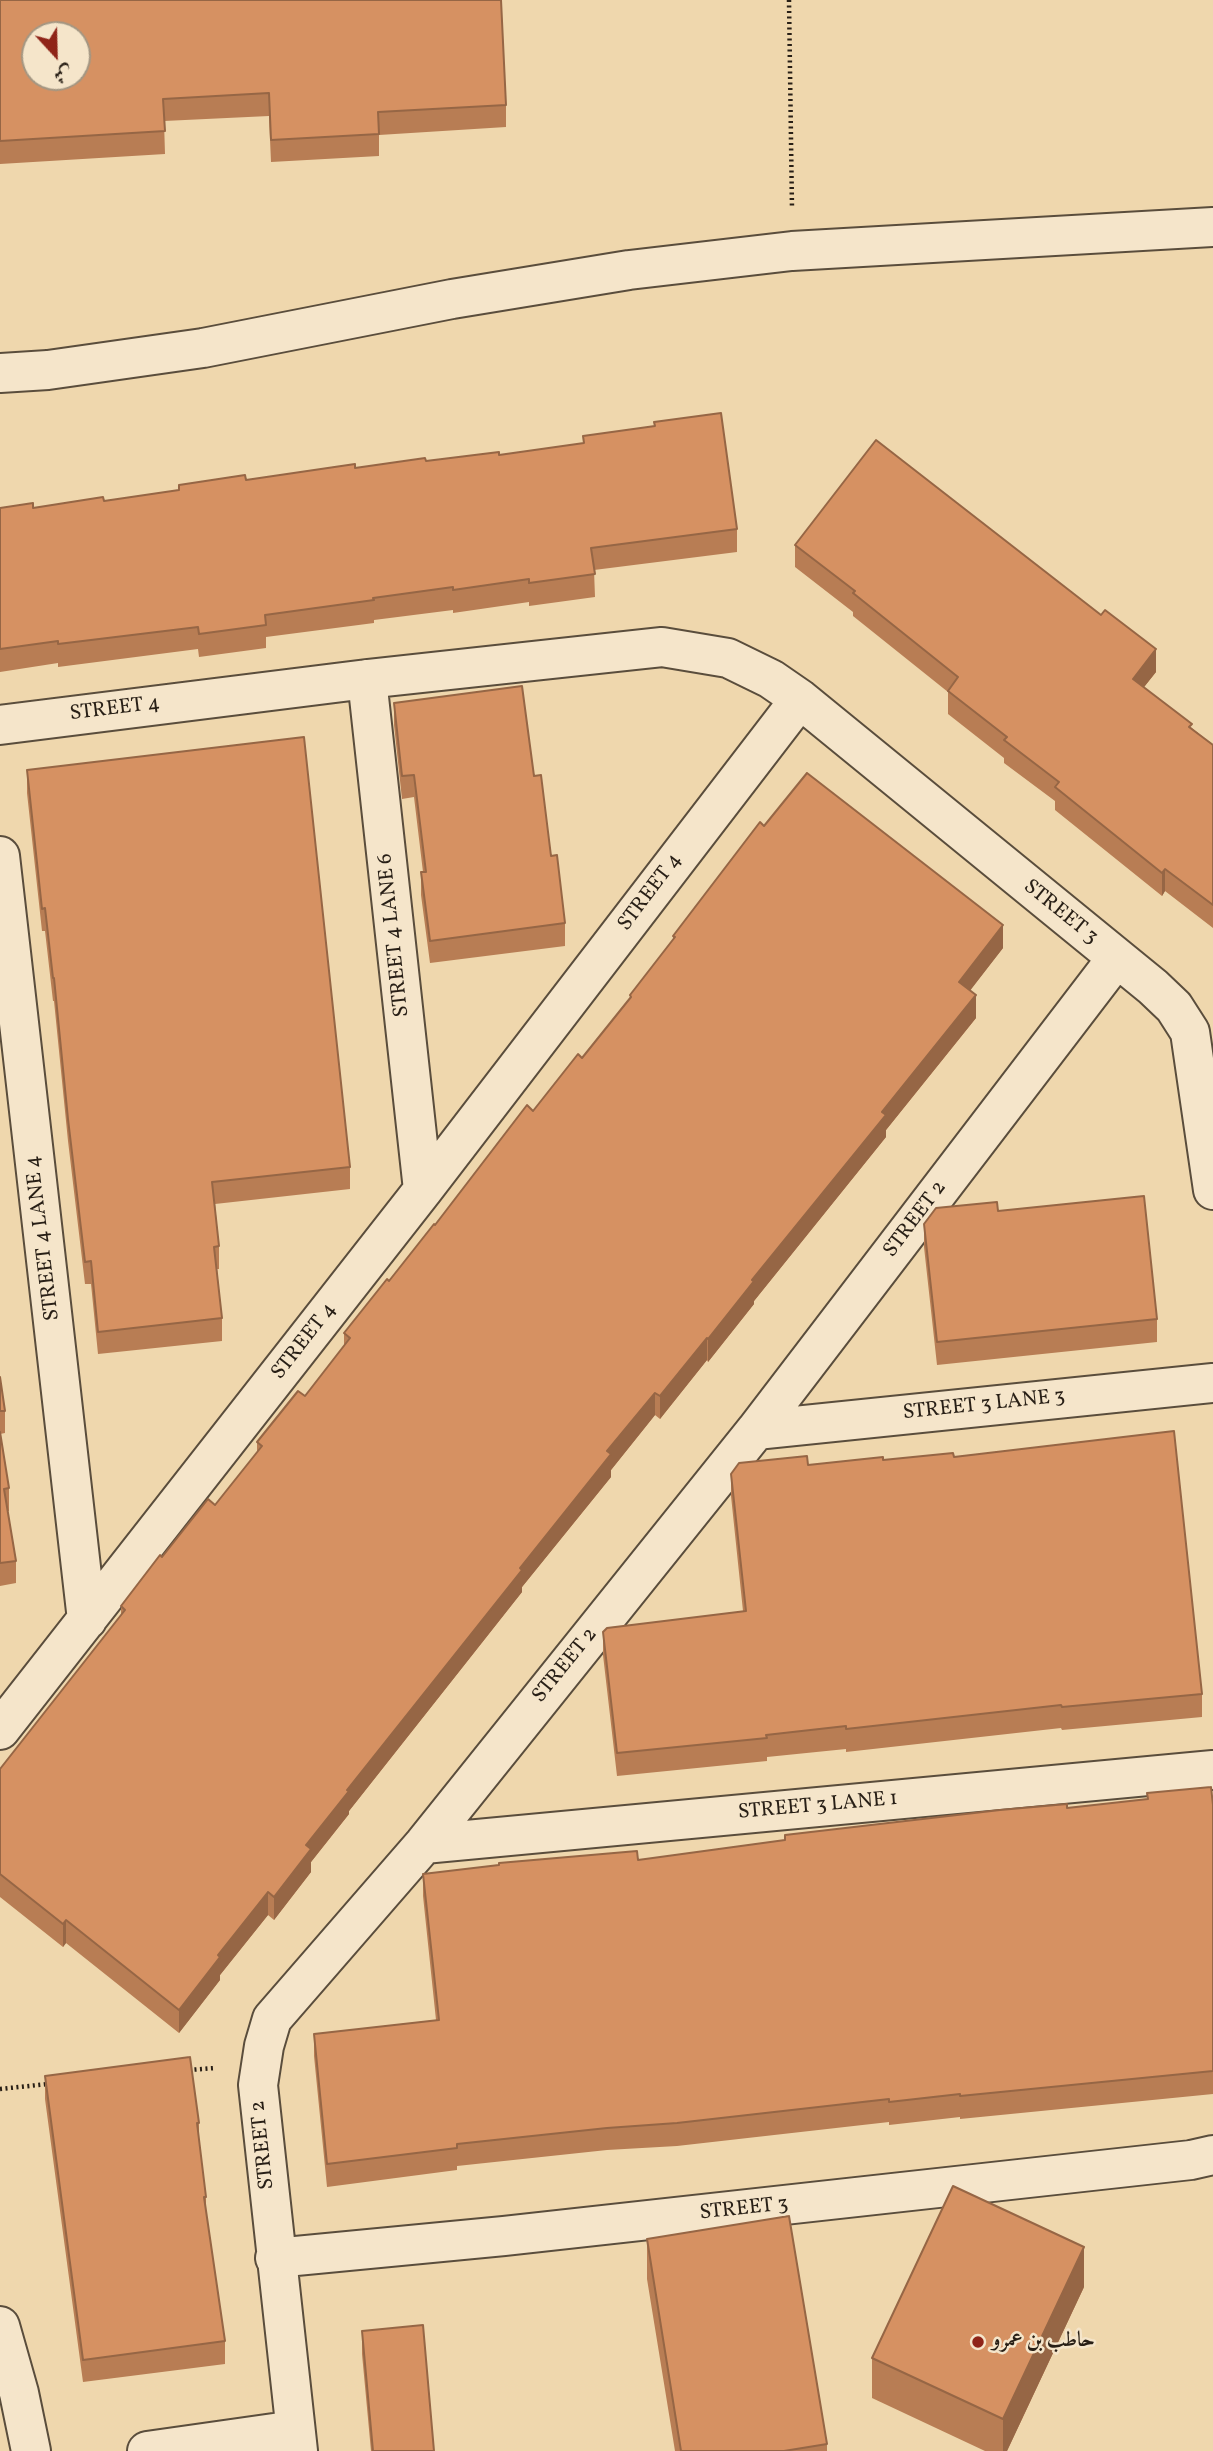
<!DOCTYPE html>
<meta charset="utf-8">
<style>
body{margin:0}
#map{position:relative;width:1213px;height:2451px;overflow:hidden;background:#efd7ad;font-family:Vollkorn,Amiri,serif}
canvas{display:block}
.north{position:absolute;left:21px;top:21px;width:70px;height:70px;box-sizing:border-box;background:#f5e5ca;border:2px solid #a39682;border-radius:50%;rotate:158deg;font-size:19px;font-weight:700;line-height:28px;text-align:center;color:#281f16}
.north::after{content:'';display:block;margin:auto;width:24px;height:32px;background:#8f2418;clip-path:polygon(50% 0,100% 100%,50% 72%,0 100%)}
</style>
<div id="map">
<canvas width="1213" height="2451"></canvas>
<div class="north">ش</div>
</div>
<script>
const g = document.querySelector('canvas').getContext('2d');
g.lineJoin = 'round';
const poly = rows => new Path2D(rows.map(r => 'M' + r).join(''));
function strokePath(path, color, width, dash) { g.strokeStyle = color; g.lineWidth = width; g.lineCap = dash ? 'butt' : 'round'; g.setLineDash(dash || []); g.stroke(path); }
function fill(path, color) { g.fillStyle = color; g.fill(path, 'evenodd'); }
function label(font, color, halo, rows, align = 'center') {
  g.font = font + ' Vollkorn,Amiri,serif'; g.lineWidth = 5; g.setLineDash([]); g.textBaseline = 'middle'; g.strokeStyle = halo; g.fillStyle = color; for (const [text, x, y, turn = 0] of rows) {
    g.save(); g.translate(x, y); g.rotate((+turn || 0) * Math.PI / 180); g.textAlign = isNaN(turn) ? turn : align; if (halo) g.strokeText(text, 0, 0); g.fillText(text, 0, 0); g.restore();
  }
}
const path = poly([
 [789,0,792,209],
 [189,2070,215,2068],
 [0,2089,48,2084]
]);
const minor = poly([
 [0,373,48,370,203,348,452,299,629,270,792,251,1213,227],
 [367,679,423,1190],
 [0,725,367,679,662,647,728,658,771,679,800,699,1153,987,1174,1007,1190,1032,1213,1190],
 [0,856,87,1620],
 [756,1430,1213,1383],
 [0,1730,423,1190,800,699],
 [424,1844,1213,1770],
 [275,2258,504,2236,1191,2160,1213,2155],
 [0,2326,19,2393,31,2451],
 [147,2451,295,2430],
 [298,2451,258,2085,264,2046,272,2019,424,1844,756,1430,1116,959]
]);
const wall = poly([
 [0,0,506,105,506,127,379,135,379,156,271,162,269,116,164,121,165,154,0,164],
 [583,436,737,529,737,552,594,570,595,597,529,606,529,602,453,613,453,610,374,620,374,623,266,637,266,648,199,657,198,649,58,667,58,663,0,672,0,508,33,508,104,501,179,490,179,485,246,480,355,468,499,455,583,443],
 [795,545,1156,672,1144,687,1192,728,1213,745,1213,928,1165,891,1162,896,1055,810,1055,801,1004,763,1004,758,948,714,948,692,853,616,853,612,795,567],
 [394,703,534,776,565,923,565,946,430,963,421,895,421,872,423,872,414,797,402,799,394,725],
 [27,770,350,1167,350,1189,215,1204,219,1246,219,1269,217,1269,222,1318,222,1341,98,1354,91,1284,85,1284,68,1141,54,1001,53,1001,45,931,42,931,27,793],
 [764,826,1003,948,970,990,976,1018,886,1130,886,1137,754,1301,754,1304,708,1362,707,1360,660,1419,655,1415,611,1470,611,1477,522,1587,522,1592,349,1811,349,1814,311,1862,311,1872,274,1920,268,1915,220,1975,220,1980,179,2033,66,1943,63,1947,0,1897,0,1769,121,1616,121,1606,162,1557,215,1505,257,1452,257,1442,305,1396,344,1346,344,1333,533,1111,582,1058,630,999,630,995,673,940,673,936],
 [998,1211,1157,1319,1157,1342,937,1365,924,1247,924,1224],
 [0,1377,5,1411,5,1433,0,1434,9,1488,9,1511,8,1511,16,1561,16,1583,0,1586],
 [954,1457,1202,1694,1202,1717,1062,1730,1061,1728,846,1752,846,1749,767,1757,767,1761,617,1776,603,1655,603,1632,743,1611,731,1496,731,1474,808,1465],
 [1147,1793,1213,1805,1213,2094,960,2119,960,2117,889,2125,889,2122,677,2146,607,2150,457,2166,457,2170,327,2187,314,2056,314,2034,436,2020,423,1896,423,1874,638,1860,1147,1799],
 [45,2076,199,2123,199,2138,206,2197,206,2211,225,2341,225,2364,83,2382,45,2099],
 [647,2239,827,2444,827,2451,675,2451,647,2279],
 [1084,2287,1007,2451,985,2451,872,2398,872,2358],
 [362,2331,434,2451,371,2451,362,2354]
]);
const shadedWall = poly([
 [1156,649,1156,672,1133,701,1133,679],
 [1165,869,1165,891,1162,896,1162,873],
 [1003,925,1003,948,959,1005,959,982],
 [976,995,976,1018,886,1130,886,1137,754,1301,754,1304,708,1362,708,1339,752,1280,882,1112],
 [707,1338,707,1360,660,1419,660,1396],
 [655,1393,655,1415,611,1470,611,1477,522,1587,522,1592,349,1811,349,1814,311,1862,311,1872,274,1920,274,1897,306,1845,347,1790,520,1568,607,1451],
 [268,1892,268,1915,220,1975,220,1980,179,2033,179,2010,218,1955],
 [66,1920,66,1943,63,1947,63,1924],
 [1084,2247,1084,2287,1007,2451,1003,2451,1003,2419]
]);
const building = poly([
 [0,0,501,0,506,105,378,112,379,134,271,140,269,93,163,99,165,131,0,141,0,0],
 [35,35,77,35,77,77,35,77,35,35],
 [721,413,737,529,591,548,595,574,529,583,529,579,453,590,453,587,373,598,374,600,265,615,266,625,199,634,198,627,58,644,58,641,0,649,0,508,33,503,33,508,103,497,104,501,179,490,179,485,245,475,246,480,355,464,355,468,425,458,426,461,499,452,499,455,584,443,583,436,655,426,654,422,721,413],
 [876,440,1101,615,1105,610,1156,649,1133,679,1192,724,1189,727,1213,745,1213,905,1165,869,1162,873,1055,787,1059,782,1004,740,1007,737,948,691,958,677,853,593,855,591,795,545,876,440],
 [522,686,534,776,541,775,551,856,557,855,565,923,430,941,421,872,426,872,414,775,402,776,394,703,522,686],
 [304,737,350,1167,212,1182,219,1246,214,1247,222,1318,98,1332,91,1261,85,1262,68,1119,54,978,53,978,45,908,42,909,27,770,304,737],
 [807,773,1003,925,959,982,976,995,882,1112,886,1115,752,1280,754,1281,708,1339,707,1338,660,1396,655,1393,607,1451,611,1454,520,1568,522,1570,347,1790,349,1791,306,1845,311,1849,274,1897,268,1892,218,1955,220,1957,179,2010,66,1920,63,1924,0,1874,0,1769,125,1610,121,1606,160,1555,162,1557,208,1499,215,1505,262,1446,257,1442,298,1391,305,1396,350,1338,344,1333,387,1279,389,1281,434,1224,435,1225,527,1105,533,1111,578,1054,582,1058,631,997,630,995,675,937,673,936,760,822,764,826,807,773],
 [1144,1196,1157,1319,937,1342,924,1224,936,1208,997,1202,998,1211,1144,1196],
 [0,1377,5,1411,0,1411,0,1377],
 [1174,1431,1202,1694,1062,1707,1061,1705,846,1729,846,1726,766,1735,767,1738,617,1753,603,1632,607,1628,746,1611,731,1474,739,1463,807,1456,808,1465,883,1457,883,1460,953,1453,954,1457,1174,1431],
 [0,1432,9,1488,4,1489,16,1561,0,1563,0,1432],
 [1211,1787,1213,1805,1213,2071,960,2096,960,2094,889,2102,889,2099,677,2123,607,2128,457,2144,457,2148,327,2164,314,2034,439,2020,423,1874,499,1865,499,1863,637,1851,638,1860,785,1840,785,1835,1000,1810,1067,1804,1067,1808,1148,1799,1147,1793,1211,1787],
 [190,2057,199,2123,197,2123,206,2197,204,2197,225,2341,83,2360,45,2076,190,2057],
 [953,2186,1084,2247,1003,2419,872,2358,953,2186],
 [789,2216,827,2444,784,2451,681,2451,647,2239,789,2216],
 [423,2325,434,2451,373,2451,362,2331,423,2325]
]);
const markers = [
 [978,2342,7,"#8f2418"]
];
const streetNames = [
 ["STREET 4",115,710,-7],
 ["STREET 4",651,893,-53],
 ["STREET 3",1060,913,39],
 ["STREET 4 LANE 6",395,935,-96],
 ["STREET 2",916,1220,-53],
 ["STREET 4 LANE 4",44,1238,-97],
 ["STREET 4",305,1342,-52],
 ["STREET 3 LANE 3",984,1406,-6],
 ["STREET 2",566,1666,-51],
 ["STREET 3 LANE 1",818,1807,-5],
 ["STREET 2",264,2145,-96],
 ["STREET 3",744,2210,-6]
];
const poiNames = [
 ["حاطب بن عمرو",992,2342]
];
strokePath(minor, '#5a4d3c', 42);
strokePath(path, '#281f16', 4.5, [2, 3.5]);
strokePath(minor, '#f5e5ca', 38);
fill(wall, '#b87d54');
fill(shadedWall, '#966645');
fill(building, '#d69162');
strokePath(building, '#966645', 2);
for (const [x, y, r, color] of markers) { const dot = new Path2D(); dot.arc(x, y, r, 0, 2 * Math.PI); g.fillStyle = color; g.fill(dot); strokePath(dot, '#f5e5ca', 2.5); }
label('21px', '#281f16', '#f5e5ca', streetNames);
label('bold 21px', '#281f16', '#f5e5ca', poiNames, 'left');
</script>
